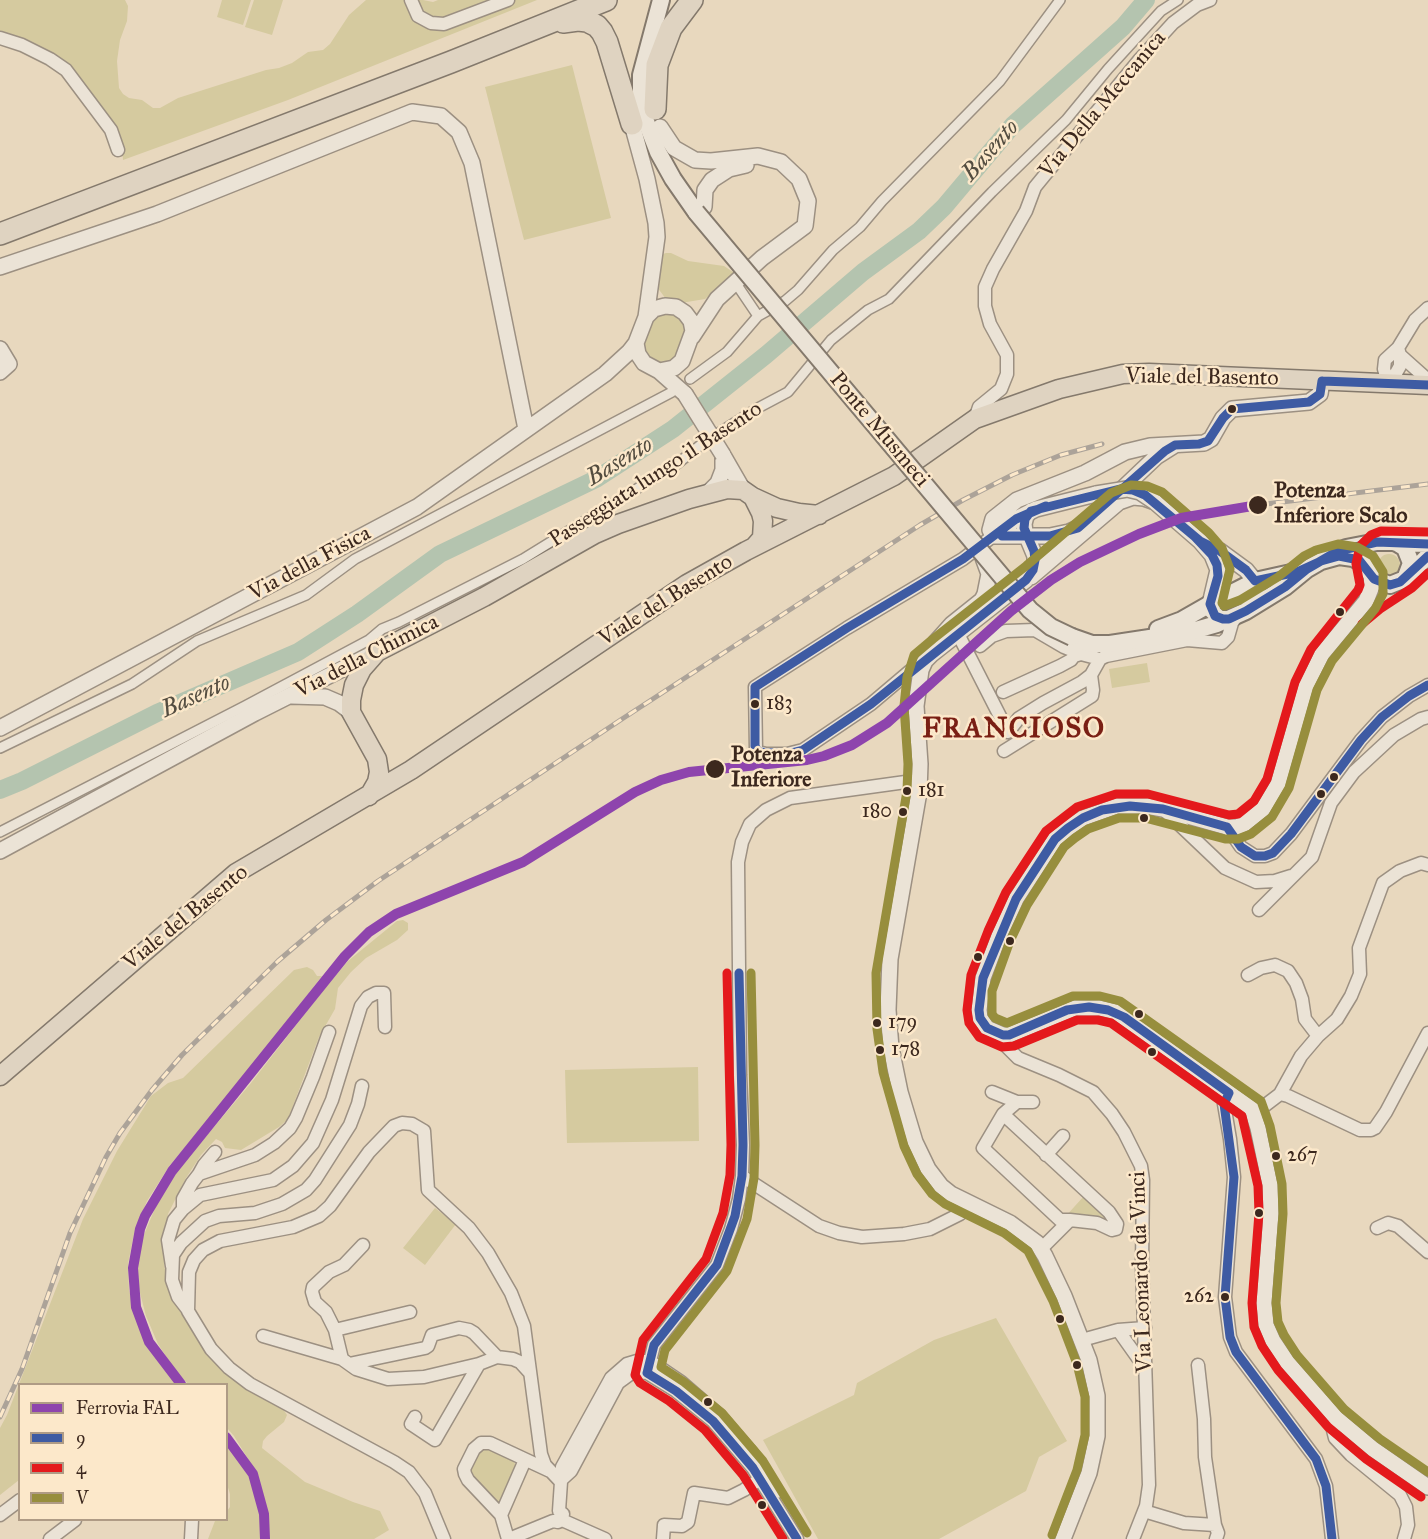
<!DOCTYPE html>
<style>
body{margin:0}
#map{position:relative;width:1428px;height:1539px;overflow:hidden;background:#e8d8be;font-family:"IM FELL Great Primer",serif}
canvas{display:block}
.legend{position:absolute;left:18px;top:1383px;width:210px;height:138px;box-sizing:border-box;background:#fce8ca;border:2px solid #af9b85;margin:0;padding:8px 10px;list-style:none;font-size:18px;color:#3c281e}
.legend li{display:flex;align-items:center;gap:12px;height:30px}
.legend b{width:30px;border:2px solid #af9b85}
</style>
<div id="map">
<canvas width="1428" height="1539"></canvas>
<ul class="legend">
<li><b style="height:8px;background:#8e44ad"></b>Ferrovia FAL</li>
<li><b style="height:8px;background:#3e5ba3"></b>9</li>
<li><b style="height:8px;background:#e4191c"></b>4</li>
<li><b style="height:8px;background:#978e3d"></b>V</li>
</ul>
</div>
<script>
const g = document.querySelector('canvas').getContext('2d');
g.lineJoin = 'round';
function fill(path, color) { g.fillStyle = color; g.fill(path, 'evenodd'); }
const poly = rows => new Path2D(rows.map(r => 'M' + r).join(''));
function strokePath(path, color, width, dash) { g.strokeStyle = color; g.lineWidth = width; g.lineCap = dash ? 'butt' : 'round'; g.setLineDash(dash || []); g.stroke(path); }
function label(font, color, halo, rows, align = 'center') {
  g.font = font + ' "IM FELL Great Primer",serif'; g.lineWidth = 5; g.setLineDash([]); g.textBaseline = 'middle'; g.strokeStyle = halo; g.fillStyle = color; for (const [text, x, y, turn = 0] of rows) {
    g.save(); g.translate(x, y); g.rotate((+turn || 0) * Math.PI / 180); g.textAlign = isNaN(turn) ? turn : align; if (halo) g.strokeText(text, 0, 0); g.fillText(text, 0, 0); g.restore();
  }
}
const green = poly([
 [0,0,125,0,128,6,127,21,120,40,117,61,119,88,123,94,129,98,142,100,153,108,160,108,178,98,266,70,279,68,292,63,308,52,323,50,330,44,349,15,366,0,423,0,433,2,438,0,537,0,288,100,123,160,122,146,71,68,19,38,0,32],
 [222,0,251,0,243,25,217,17],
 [254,0,283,0,272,35,245,27],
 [572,65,611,218,524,240,485,87],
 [666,253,671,253,688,261,724,266,736,274,705,299,681,303,666,299,657,287,660,255],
 [670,312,678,316,684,322,686,331,677,356,670,362,661,364,652,361,645,353,644,342,651,322,657,316],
 '1378 565a11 11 0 1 1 22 0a11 11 0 1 1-22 0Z',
 [1147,663,1150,682,1112,688,1109,669],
 [403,920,408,923,408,930,397,940,366,958,351,972,338,988,335,1009,319,1037,288,1119,279,1127,241,1150,225,1148,222,1142,216,1139,201,1155,186,1178,168,1214,164,1244,164,1266,173,1296,189,1325,212,1358,236,1382,283,1409,287,1415,284,1422,267,1436,263,1441,262,1448,305,1482,353,1502,380,1511,389,1530,374,1539,268,1539,267,1509,258,1475,234,1436,227,1428,226,1384,188,1384,175,1370,158,1344,146,1316,139,1289,137,1264,143,1237,156,1206,177,1171,251,1083,325,988,348,961,397,921],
 [307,967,313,970,317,976,322,976,244,1077,170,1165,147,1201,134,1234,128,1264,129,1290,137,1319,149,1348,177,1384,20,1384,19,1480,0,1495,0,1428,7,1415,83,1219,117,1151,151,1096,168,1083,183,1078,294,970],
 [698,1067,699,1141,567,1143,565,1070],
 [1084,1196,1104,1213,1111,1225,1065,1217],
 [435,1208,456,1224,425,1265,403,1248],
 [996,1318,1067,1441,1039,1457,1026,1491,939,1539,818,1539,763,1440,854,1395,857,1383,934,1340],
 [227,1439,251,1478,260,1510,261,1539,208,1539,215,1521,226,1520,227,1511,230,1507,230,1494,227,1484],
 [482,1448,487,1448,513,1460,516,1466,498,1504,470,1477,469,1471]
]);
const river = poly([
 [0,790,22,781,157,713,298,652,357,614,440,554,596,479,673,429,766,355,863,272,919,231,944,207,1013,125,1123,27,1146,0]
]);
const pedestrian = poly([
 [735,282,758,316,785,301,798,290,833,250,860,227,882,201,1000,81,1060,0],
 [690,379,727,352,758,316],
 [0,748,132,684,197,641,306,595,355,559,672,392],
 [0,832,245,706,369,640,382,629,399,622,523,559,677,464,703,443,756,409,788,392,831,340,868,310,889,299,992,192,1066,120,1108,69,1161,11,1178,0]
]);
const minor = poly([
 [411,0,418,16,431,23,444,24,508,0],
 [0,38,22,45,50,59,66,70,111,130,118,150],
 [1398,348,1400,355,1400,366,1391,382,1386,376,1384,369,1385,360,1398,348,1415,320,1428,308],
 [1400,355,1428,380],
 [975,419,979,407,1001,389,1007,374,1007,355,990,324,985,306,985,287,993,269,1026,211,1035,187,1140,59,1173,23,1197,5,1210,0],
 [958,634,1008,732,1019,718,1043,703,1082,682,1091,675,1100,659,1106,656,1187,640,1222,643,1228,637,1232,623,1237,615],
 [980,646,992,636,1006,631,1035,630,1064,647,1081,654],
 [925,661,910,671,871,704,803,750,787,754,766,754,758,752,756,750,755,687,847,628,963,559,993,536],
 [1003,692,1060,666,1071,660,1074,656,1081,654,1100,659],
 [1004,751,1092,696,1093,690,1091,675],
 [1163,809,1225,868,1256,882,1275,881,1291,876],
 [1227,827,1241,847,1255,856,1265,856,1273,853,1291,834,1361,740,1382,717,1409,696,1428,685],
 [1259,910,1312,857,1331,803,1354,772,1394,735,1421,719,1428,717],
 [1248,975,1261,968,1275,965,1288,971,1296,983,1302,999,1305,1019,1318,1036],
 [1003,1035,1007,1047,1018,1058,1059,1075,1093,1092,1112,1114,1124,1132,1141,1166,1143,1180,1142,1265,1149,1485,1146,1506,1133,1539],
 [992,1092,1017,1102,1003,1114,983,1148,1060,1220,1070,1220],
 [1229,1093,1224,1104,1230,1139,1234,1177,1225,1297,1230,1337,1236,1352,1316,1459,1326,1486,1332,1539],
 [1280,1094,1301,1056,1318,1036,1337,1019,1351,996,1360,974,1359,948,1383,883,1400,871,1421,863,1428,865],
 [1017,1102,1033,1102],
 [1255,1113,1280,1094,1288,1096,1360,1130,1371,1130,1375,1128,1386,1112,1428,1033],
 [1003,1114,1109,1212,1117,1224,1116,1229,1112,1230,1097,1223,1070,1220,1041,1249],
 [1046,1155,1063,1136],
 [199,1174,204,1165,215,1152],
 [742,1176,819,1226,839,1233,862,1237,904,1234,930,1229,960,1214,970,1205],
 [183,1209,183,1199,192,1183,199,1174,255,1155,274,1143,290,1128,296,1118,313,1077,329,1032],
 [1377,1228,1388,1223,1398,1226,1428,1252],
 [172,1266,168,1240,174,1220,183,1209,200,1195,273,1180,293,1166,313,1143,332,1100,361,1006,368,997,376,993,384,993,385,1027],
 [188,1310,178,1297,172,1280,173,1255,181,1243,205,1221,219,1216,255,1213,282,1204,306,1190,315,1180,350,1125,358,1104,362,1086],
 [1145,1328,1118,1330,1145,1368],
 [335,1330,410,1312],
 [263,1336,342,1359,356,1369,388,1379,424,1377,479,1364,497,1357,513,1359,520,1362,530,1373],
 [1082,1340,1118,1330],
 [342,1359,335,1330,326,1312,315,1302,312,1292,313,1287,329,1272,344,1265,363,1245],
 [650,1361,681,1382,719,1415,752,1453,777,1492],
 [349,1364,425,1348,428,1346,432,1335,459,1328,469,1330,474,1333,497,1357],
 [1198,1365,1204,1419,1205,1457,1215,1525],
 [647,1373,654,1345,717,1265,731,1229,739,1199,742,1176,743,1145,740,1075,738,862,742,842,750,824,766,810,790,798,920,780],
 [415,1417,411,1424,435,1440,479,1364],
 [1336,1418,1333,1430,1335,1438,1351,1455,1400,1495,1406,1507,1408,1525,1404,1539],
 [560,1481,571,1471,618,1383,633,1372,647,1373,676,1391,713,1421,753,1468,797,1539],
 [1144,1511,1184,1523,1215,1525,1218,1533,1216,1539],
 [0,1515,20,1500],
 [501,1515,525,1460],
 [562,1520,605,1539],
 [50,1539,75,1520],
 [191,1539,192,1520],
 [444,1539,425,1493,409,1472,394,1462,250,1384,229,1368,211,1349,188,1311,189,1272,194,1260,203,1250,220,1241,293,1227,319,1216,330,1206,369,1152,394,1126,402,1123,412,1124,424,1131,428,1190,469,1228,488,1253,511,1293,524,1326,541,1454,545,1465,560,1481],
 [508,1539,501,1515,468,1480,465,1474,464,1469,474,1449,481,1443,490,1443,550,1471],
 [509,1539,553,1521,558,1522,562,1520,563,1514,559,1511,562,1467,611,1378,627,1364,637,1361,650,1361],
 [663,1539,664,1525,682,1526,688,1522,694,1493,728,1498,744,1490,760,1479]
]);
const tertiary = poly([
 [642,120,632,124,647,179,656,223,657,237,646,317],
 [660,127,674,148,695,160,711,161,758,156,781,162,799,179,808,201,805,226,762,258,717,299,692,337],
 [704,207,705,190,712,180,729,169,746,165],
 [0,267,157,214,412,112,441,116,459,132,472,163,526,429],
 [665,306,676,307,685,313,691,321,693,331,682,361,674,368,659,371,644,363,638,354,636,343,646,317,654,309,665,306],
 [0,349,9,364,0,372],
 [659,371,685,394],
 [724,457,743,490],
 [708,493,718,483,723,470,723,455],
 [1116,495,1156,457,1175,445],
 [1031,511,1026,516,1024,524,1025,532,1035,556,1035,564,1030,575,1026,580,932,654,925,661,921,670,916,706,920,764,919,792,890,959,888,1010,891,1048,900,1092,915,1142,928,1169,941,1186,951,1194,1010,1223,1037,1243,1045,1256,1064,1296,1089,1360,1097,1396,1097,1436,1089,1473,1063,1539],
 [993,536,990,530,993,519,1017,500,1085,473,1125,452,1150,446,1204,443,1211,439,1223,418,1232,409,1309,402,1320,394,1322,381],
 [993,536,1016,519,1036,509,1096,494],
 [993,536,1050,536,1069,532,1078,528],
 [1208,545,1220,551,1246,570,1255,581,1257,586,1257,594,1247,610],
 [1371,575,1372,586,1366,601,1322,654,1306,686,1278,784,1263,809,1244,824,1237,827,1227,827,1163,809,1146,806,1117,806,1083,818,1068,828,1055,839,1016,899,999,936,983,978,979,1010,980,1018,987,1028,1003,1035,1009,1035,1075,1008,1099,1008,1116,1012,1252,1109,1258,1128,1270,1185,1271,1213,1264,1303,1266,1325,1273,1341,1287,1362,1336,1418,1373,1449,1428,1487],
 [1031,577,1119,502,1133,497,1144,498,1155,502,1200,541,1212,555,1218,570,1210,604,1211,610,1219,618,1229,619],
 [935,643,952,624,982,600,985,594,989,574,982,555],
 [291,696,325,697,339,703,351,712],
 [0,728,417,507,605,374,629,352,636,343],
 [0,851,255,713,374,653]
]);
const secondary = poly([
 [661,0,641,75,641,97,645,119,658,152,673,179,696,212],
 [1396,543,1428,544],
 [1408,576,1428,556],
 [1158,629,1182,620,1210,604,1255,581,1300,571],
 [1072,637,1092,644,1110,644,1189,632,1217,624,1246,611,1285,587,1307,569,1338,551,1346,548,1377,542,1395,542,1405,548,1411,563,1405,579,1390,585,1374,579,1364,564,1353,558,1339,556,1321,561]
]);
const primary = poly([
 [753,497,761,513,763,521,762,538,755,546],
 [369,796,377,782,379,772,377,759,351,712,351,700,354,685,362,669,377,652,484,597,595,534,618,524,689,499,727,489,743,490,753,497,777,508,799,513,819,515],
 [0,1076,236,873,411,770,687,584,746,551,894,476,975,419,1059,389,1123,374,1149,373,1428,385]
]);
const motorway = poly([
 [563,22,578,20,587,21,597,26,602,32,607,42,632,124],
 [655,109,657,65,671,28,692,0],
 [0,234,451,62,606,0]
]);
const rail = poly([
 [1258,505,1428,484],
 [0,1417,22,1369,70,1233,106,1157,120,1133,152,1090,182,1055,278,961,326,920,378,881,622,719,920,525,963,500,1012,475,1061,455,1102,444]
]);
const tertiaryBridge = poly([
 [685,394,723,455],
 [1096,494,1127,489,1140,492,1155,502]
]);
const secondaryBridge = poly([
 [696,212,1030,610,1051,627,1072,637]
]);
const bus1 = poly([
 [1322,381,1428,385],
 [1002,536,1050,536,1078,528,1165,451,1175,445,1199,444,1208,441,1223,418,1232,409,1309,402,1320,394,1322,381],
 [1195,537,1212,555,1217,565,1218,576,1210,604,1215,616,1223,619,1229,619,1246,611,1285,587,1307,569,1338,551,1377,542,1428,544],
 [755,687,755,746,758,752,787,754,803,750,871,704,1026,580,1033,570,1035,560,1034,551,1024,528,1025,519,1031,511,1120,489,1133,490,1145,495,1200,541,1220,551,1246,570,1255,581,1297,572,1321,561,1339,556,1359,560,1374,579,1390,585,1400,582,1428,556],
 [755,687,847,628,963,559,1016,519,1046,506],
 [1227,827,1163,809,1130,806,1102,810,1083,818,1068,828,1055,839,1016,899,983,978,979,1010,980,1018,987,1028,1003,1035,1009,1035,1067,1010,1089,1007,1108,1010,1124,1017,1229,1093],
 [1227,827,1241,847,1255,856,1265,856,1273,853,1291,834,1361,740,1382,717,1409,696,1428,685],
 [739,973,743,1145,742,1176,735,1216,717,1265,654,1345,647,1373,676,1391,713,1421,753,1468,797,1539],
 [1229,1093,1224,1104,1234,1177,1225,1297,1230,1337,1236,1352,1316,1459,1326,1486,1332,1539]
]);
const bus2 = poly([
 [1362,624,1380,609,1412,588,1428,573],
 [727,973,731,1145,730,1175,723,1213,706,1259,643,1340,635,1375,640,1383,669,1401,705,1430,743,1475,783,1539],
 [1421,1497,1366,1459,1328,1427,1278,1370,1262,1346,1254,1327,1252,1303,1259,1213,1258,1186,1242,1116,1111,1023,1098,1020,1077,1020,1014,1046,1002,1047,979,1037,969,1023,967,1010,971,975,988,931,1006,892,1046,831,1077,807,1116,794,1148,794,1229,815,1238,814,1254,801,1267,779,1295,682,1311,649,1358,590,1360,585,1356,564,1360,546,1371,535,1381,531,1428,532]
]);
const bus3 = poly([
 [751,973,755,1145,754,1178,747,1219,727,1271,665,1350,661,1367,684,1382,722,1413,763,1461,807,1533],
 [1052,1535,1077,1470,1085,1435,1085,1397,1077,1364,1053,1301,1028,1251,1004,1233,945,1204,932,1194,917,1174,904,1146,883,1072,877,1029,876,973,907,791,908,764,904,706,907,677,914,655,933,639,1026,566,1111,493,1131,485,1147,486,1162,492,1209,533,1222,548,1230,569,1222,603,1224,606,1240,600,1278,577,1304,556,1316,550,1338,544,1357,547,1373,556,1383,572,1383,594,1375,609,1332,661,1317,690,1289,788,1272,817,1251,834,1238,839,1225,839,1145,818,1119,818,1088,829,1075,838,1064,847,1027,905,1010,941,992,991,992,1014,995,1018,1007,1023,1073,996,1100,996,1120,1001,1261,1101,1270,1126,1282,1184,1283,1214,1276,1303,1278,1322,1284,1335,1297,1355,1344,1409,1380,1439,1428,1472]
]);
const rail1 = poly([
 [181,1384,149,1342,136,1307,133,1268,140,1229,145,1216,172,1171,345,956,369,932,396,914,523,862,635,792,661,780,689,772,807,760,824,756,852,745,887,723,1011,611,1051,580,1080,562,1139,534,1181,518,1258,505],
 [226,1437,253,1474,264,1514,265,1539]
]);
const markers = [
 [1232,409,5,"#3c281e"],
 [1258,505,10,"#3c281e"],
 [1340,612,5,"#3c281e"],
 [755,704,5,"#3c281e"],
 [715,769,10,"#3c281e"],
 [1334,777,5,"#3c281e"],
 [907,791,5,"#3c281e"],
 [1321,794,5,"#3c281e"],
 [903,812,5,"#3c281e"],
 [1144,818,5,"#3c281e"],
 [1010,941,5,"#3c281e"],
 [978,957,5,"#3c281e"],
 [1139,1014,5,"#3c281e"],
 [877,1023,5,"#3c281e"],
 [880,1050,5,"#3c281e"],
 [1152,1052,5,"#3c281e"],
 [1276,1156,5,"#3c281e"],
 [1259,1213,5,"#3c281e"],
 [1225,1297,5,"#3c281e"],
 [1060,1319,5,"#3c281e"],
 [1077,1365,5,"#3c281e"],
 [708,1402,5,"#3c281e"],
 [762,1505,5,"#3c281e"]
];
const busNames = [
 ["183",766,704],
 ["181",918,791],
 ["180",892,812,"right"],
 ["179",888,1023],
 ["178",891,1050],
 ["267",1287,1156],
 ["262",1214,1297,"right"]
];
const streetNames = [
 ["Via Della Meccanica",1103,105,-50],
 ["Viale del Basento",1202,378,1],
 ["Ponte Musmeci",879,430,50],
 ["Passeggiata lungo il Basento",656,475,-33],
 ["Via della Fisica",310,564,-28],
 ["Viale del Basento",666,601,-32],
 ["Via della Chimica",367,657,-27],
 ["Viale del Basento",186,918,-39],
 ["Via Leonardo da Vinci",1142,1272,-92]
];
const stopNames = [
 ["Potenza",1274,492],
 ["Inferiore Scalo",1274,517],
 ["Potenza",731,756],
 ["Inferiore",731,781]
];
const waterNames = [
 ["Basento",991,151,-48],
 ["Basento",620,462,-31],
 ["Basento",196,697,-24]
];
const districtNames = [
 ["FRANCIOSO",1014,730]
];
fill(green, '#d5ca9f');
strokePath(river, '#b4c4af', 18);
strokePath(pedestrian, '#9c9082', 12);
strokePath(minor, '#9c9082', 15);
strokePath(tertiary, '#9c9082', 18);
strokePath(secondary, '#84796c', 20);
strokePath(primary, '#84796c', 21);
strokePath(motorway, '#84796c', 24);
strokePath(pedestrian, '#ebe3d6', 9);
strokePath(minor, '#ebe3d6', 12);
strokePath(tertiary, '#ebe3d6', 15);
strokePath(secondary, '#ebe3d6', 16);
strokePath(primary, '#dfd3c1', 18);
strokePath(motorway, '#dfd3c1', 21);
strokePath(rail, '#aca399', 5);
strokePath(rail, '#fce8ca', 3, [9]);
strokePath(tertiaryBridge, '#9c9082', 18, []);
strokePath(secondaryBridge, '#84796c', 20, []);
strokePath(tertiaryBridge, '#ebe3d6', 15);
strokePath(secondaryBridge, '#ebe3d6', 16);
strokePath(bus1, '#3e5ba3', 9);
strokePath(bus2, '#e4191c', 9);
strokePath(bus3, '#978e3d', 9);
strokePath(rail1, '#8e44ad', 10);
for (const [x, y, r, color] of markers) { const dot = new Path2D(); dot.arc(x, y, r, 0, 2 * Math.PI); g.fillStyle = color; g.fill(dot); strokePath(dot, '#fce8ca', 2); }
label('20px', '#3c281e', '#fce8ca', busNames, 'left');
label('22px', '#3c281e', '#fce8ca', streetNames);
label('bold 22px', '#3c281e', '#fce8ca', stopNames, 'left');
label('italic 24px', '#544d40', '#fce8ca', waterNames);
g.letterSpacing = '1.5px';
label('bold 28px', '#7a1f14', '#fce8ca', districtNames);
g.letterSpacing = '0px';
</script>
